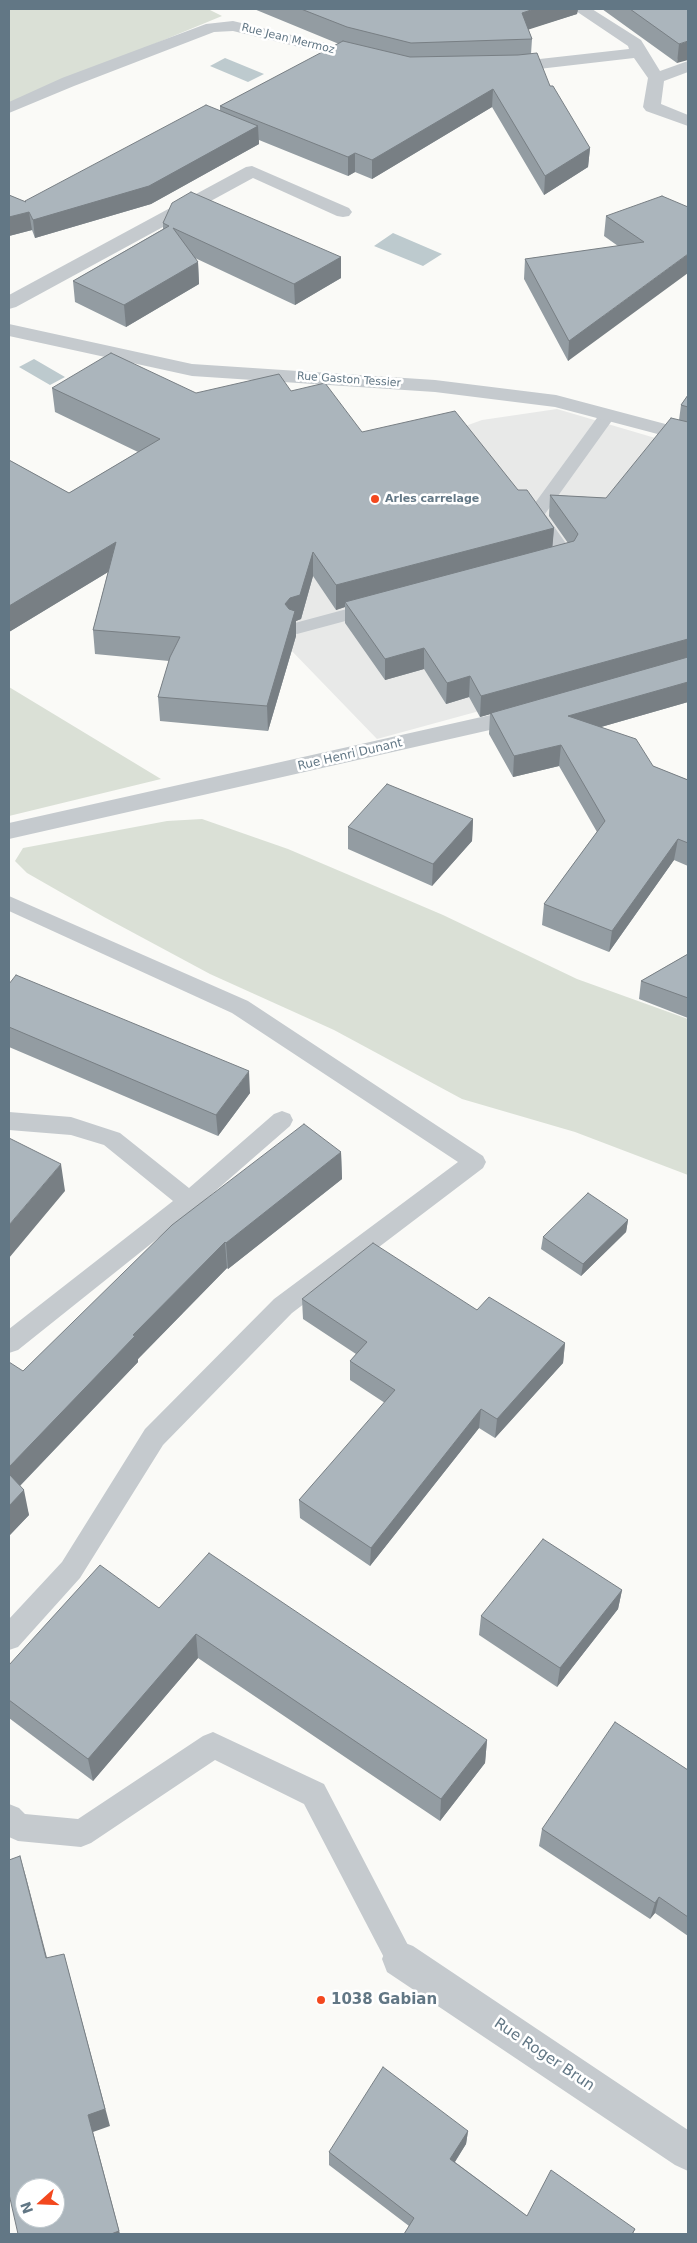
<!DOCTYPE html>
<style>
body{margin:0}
#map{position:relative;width:697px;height:2243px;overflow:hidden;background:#fafaf7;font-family:"DejaVu Sans",sans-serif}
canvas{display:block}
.frame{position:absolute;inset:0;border:10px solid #627785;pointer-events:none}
.north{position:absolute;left:15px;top:2178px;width:50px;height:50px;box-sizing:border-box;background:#fff;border:1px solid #c0c9ce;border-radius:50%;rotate:250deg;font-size:14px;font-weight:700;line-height:20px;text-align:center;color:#627785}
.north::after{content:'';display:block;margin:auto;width:18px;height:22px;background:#f3481e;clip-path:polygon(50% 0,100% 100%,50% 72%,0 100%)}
</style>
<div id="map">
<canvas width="697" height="2243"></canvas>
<div class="frame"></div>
<div class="north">N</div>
</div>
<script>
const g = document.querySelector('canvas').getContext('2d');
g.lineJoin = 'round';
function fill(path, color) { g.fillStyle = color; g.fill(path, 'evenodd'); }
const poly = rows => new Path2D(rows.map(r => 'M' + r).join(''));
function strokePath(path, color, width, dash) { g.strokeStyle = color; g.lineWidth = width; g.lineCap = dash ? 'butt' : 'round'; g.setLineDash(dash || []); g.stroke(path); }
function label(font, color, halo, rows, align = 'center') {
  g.font = font + ' "DejaVu Sans",sans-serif'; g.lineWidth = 5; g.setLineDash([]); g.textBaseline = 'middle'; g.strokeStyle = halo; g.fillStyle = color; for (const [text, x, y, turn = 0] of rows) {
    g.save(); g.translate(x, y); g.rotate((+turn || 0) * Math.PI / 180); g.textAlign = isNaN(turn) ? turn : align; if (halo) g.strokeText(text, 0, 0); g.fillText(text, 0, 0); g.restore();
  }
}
const built = poly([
 [557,409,662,440,688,654,377,739,288,647,197,510,303,485,482,420]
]);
const green = poly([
 [9,9,208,9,222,16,9,104],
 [9,687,161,779,9,816],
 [202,819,288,849,443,915,577,979,688,1019,688,1175,575,1132,462,1099,334,1030,210,974,104,917,27,873,15,861,23,848,167,821]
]);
const water = poly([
 [225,58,264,74,248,82,210,66],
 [393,233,442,254,423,266,374,246],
 [34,359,65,377,50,385,19,367]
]);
const service = poly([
 [608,410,614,411,616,415,545,514,575,556,572,560,555,565,549,566,543,565,540,561,543,557,555,554,527,514,602,411,608,410],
 [373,602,379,604,382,608,379,612,297,634,291,632,288,628,291,624,373,602],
 [9,896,248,1001,483,1156,486,1162,483,1168,292,1313,163,1445,80,1578,18,1647,9,1650,9,1619,62,1562,145,1429,274,1299,458,1162,232,1013,9,911,9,896],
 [282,1111,290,1114,293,1120,290,1126,197,1207,18,1350,9,1353,9,1329,173,1201,104,1145,71,1135,9,1130,9,1112,71,1117,120,1133,189,1188,274,1114,282,1111],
 [213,1732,324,1784,410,1949,415,1959,410,1969,400,1974,390,1969,304,1804,215,1760,91,1843,81,1847,18,1841,9,1837,9,1804,19,1808,25,1814,78,1819,203,1736,213,1732]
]);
const minor = poly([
 [573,9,592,9,641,40,660,71,688,61,688,72,664,81,661,104,688,115,688,126,646,111,643,107,648,78,634,58,504,73,498,72,496,68,498,64,504,63,629,49,628,46,573,9],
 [233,21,371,54,373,58,371,62,365,63,233,31,214,32,74,86,9,113,9,102,62,78,206,24,233,21],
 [252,166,349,208,352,212,349,216,343,217,337,216,253,178,16,307,9,309,9,295,246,167,252,166],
 [9,324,192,364,435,380,556,395,688,430,688,442,555,407,435,392,192,376,9,336,9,324],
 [526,707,534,710,538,715,534,720,9,839,9,823,526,707],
 [400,1941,413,1946,688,2130,688,2171,675,2165,387,1972,382,1959,387,1946,400,1941]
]);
const wall = poly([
 [254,9,578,9,577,14,528,29,532,39,531,54,550,86,590,148,588,167,544,195,492,107,372,179,355,172,348,176,259,140,259,144,151,204,35,238,32,230,9,236,9,195,25,202,220,111,220,106,339,44],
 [602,9,688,9,677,63],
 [688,207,568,361,524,279,525,259,618,246,604,236,606,216],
 [163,223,341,257,341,278,295,305,195,258,198,262,199,284,126,327,75,302,73,281,163,229],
 [52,388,196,393,291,391,362,432,518,490,554,528,552,547,568,543,549,516,550,495,606,498,679,420,681,405,688,395,688,702,601,727,653,766,688,780,688,866,674,860,609,952,542,925,544,904,597,832,559,766,513,777,489,734,490,714,480,717,469,697,446,704,424,669,385,680,345,623,345,607,336,610,313,576,301,619,296,621,296,636,268,731,160,721,158,697,169,661,95,654,93,630,108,572,9,632,9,460,69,493,138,452,55,412],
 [473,819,472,841,432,886,348,849,348,827],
 [688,954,688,1018,639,999,641,981],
 [9,984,250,1093,218,1136,9,1047],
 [341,1152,342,1179,228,1269,227,1268,138,1359,138,1362,20,1486,29,1515,9,1536,23,1371],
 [628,1220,626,1232,581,1276,541,1249,543,1237],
 [302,1299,477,1310,565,1343,563,1363,495,1438,479,1428,370,1566,300,1518,299,1500,385,1403,350,1380,350,1361,356,1354,303,1319],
 [622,1590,618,1609,557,1687,479,1635,481,1616],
 [159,1608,487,1740,485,1763,440,1821,198,1658,93,1781,9,1718,9,1665],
 [688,1770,688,1936,655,1913,650,1919,539,1846,542,1829],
 [468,2131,466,2144,455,2162,527,2216,635,2229,633,2234,404,2234,409,2226,329,2165,329,2152]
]);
const shadedWall = poly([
 [534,9,578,9,577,14,521,32,522,13],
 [688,41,688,60,677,63,679,44],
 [493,89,492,107,372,179,372,160],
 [258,126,259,144,151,204,35,238,33,220],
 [590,148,588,167,544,195,545,176],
 [355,153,355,172,348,176,348,157],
 [29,212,32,230,9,236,9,217],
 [688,254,688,273,568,361,569,341],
 [341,257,341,278,295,305,294,284],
 [198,262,199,284,126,327,124,305],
 [554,528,552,552,345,602,345,607,336,610,336,585],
 [116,542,118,566,9,632,9,606],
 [313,552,313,576,301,619,296,621,296,636,268,731,267,706,285,604],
 [688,639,688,660,480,717,481,696],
 [424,648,424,669,385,680,385,659],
 [470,676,469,697,446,704,447,683],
 [688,682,688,702,566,737,568,716],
 [561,745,559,766,513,777,514,756],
 [473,819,472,841,432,886,433,864],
 [678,839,674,860,609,952,612,931],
 [249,1071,250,1093,218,1136,216,1115],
 [341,1152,342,1179,228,1269,226,1243],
 [61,1164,65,1191,9,1258,9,1225],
 [628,1220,626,1232,581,1276,583,1264],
 [225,1242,227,1268,138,1359,138,1362,11,1495,9,1486,9,1467,133,1335],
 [565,1343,563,1363,495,1438,497,1419],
 [481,1409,479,1428,370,1566,371,1548],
 [24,1490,29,1515,9,1536,9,1506],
 [622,1590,618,1609,557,1687,560,1668],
 [196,1634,198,1658,93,1781,88,1759],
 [487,1740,485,1763,440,1821,441,1799],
 [20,1856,26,1877,52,1977,46,1958],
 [659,1897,655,1913,650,1919,655,1903],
 [64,1954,110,2126,93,2132,120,2234,111,2234,88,2115],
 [468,2131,466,2144,449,2171,450,2159]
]);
const building = poly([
 [301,9,534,9,522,13,532,39,411,43,347,27,301,9],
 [630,9,688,9,688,41,679,44,630,9],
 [343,41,410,57,518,55,537,53,550,86,553,86,590,148,545,176,493,89,372,160,355,153,348,157,220,106,343,41],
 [206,105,258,126,149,186,33,220,29,212,9,217,9,195,26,202,25,201,206,105],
 [191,192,341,257,294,284,173,228,198,262,124,305,73,281,169,226,163,223,172,203,191,192],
 [662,196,688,207,688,254,569,341,525,259,644,242,606,216,662,196],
 [111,353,196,393,279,374,291,391,325,383,362,432,455,411,518,490,527,490,554,528,336,585,313,552,300,595,290,598,285,604,289,609,295,611,267,706,158,697,170,657,180,637,93,630,116,542,9,606,9,460,69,493,160,439,52,388,111,353],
 [688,395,688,407,681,405,688,395],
 [671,418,688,422,688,639,481,696,470,676,447,683,424,648,385,659,345,602,574,541,578,534,550,495,606,498,671,418],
 [688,657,688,682,568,716,636,739,653,766,688,780,688,843,678,839,612,931,544,904,605,821,561,745,514,756,491,713,688,657],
 [387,784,473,819,433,864,348,827,387,784],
 [688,954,688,998,641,981,688,954],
 [16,975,249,1071,216,1115,9,1027,9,984,16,975],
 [304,1124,341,1152,226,1243,225,1242,133,1335,135,1336,9,1467,9,1362,23,1371,172,1225,304,1124],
 [9,1138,61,1164,9,1225,9,1138],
 [588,1193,628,1220,583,1264,543,1237,588,1193],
 [373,1243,477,1310,489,1297,565,1343,497,1419,481,1409,371,1548,299,1500,395,1390,350,1361,367,1342,302,1299,373,1243],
 [9,1474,24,1490,9,1506,9,1474],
 [543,1539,622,1590,560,1668,481,1616,543,1539],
 [209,1553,487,1740,441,1799,196,1634,88,1759,9,1700,9,1665,100,1565,159,1608,209,1553],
 [615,1722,688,1770,688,1917,659,1897,655,1903,542,1829,615,1722],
 [20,1856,46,1958,64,1954,105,2109,88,2115,119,2231,111,2234,18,2234,9,2194,9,1860,20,1856],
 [25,2188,55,2188,55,2218,25,2218,25,2188],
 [383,2067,468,2131,450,2159,527,2216,551,2170,635,2229,632,2234,404,2234,414,2218,329,2152,383,2067]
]);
const markers = [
 [375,499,5,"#f3481e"],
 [321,2000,5,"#f3481e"]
];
const farStreetnames = [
 ["Rue Jean Mermoz",288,39,14],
 ["Rue Gaston Tessier",349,380,4]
];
const farPoinames = [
 ["Arles carrelage",385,499]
];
const streetNames = [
 ["Rue Henri Dunant",350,755,-13]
];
const nearPoinames = [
 ["1038 Gabian",331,2000]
];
const nearStreetnames = [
 ["Rue Roger Brun",544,2055,34]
];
fill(built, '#e8e9e8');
fill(green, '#dae0d6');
fill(water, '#bdcace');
fill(service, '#c5cace');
fill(minor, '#c5cace');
fill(wall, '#939ca2');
fill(shadedWall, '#787f84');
fill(building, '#abb5bc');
strokePath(building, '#787f84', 1);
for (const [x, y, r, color] of markers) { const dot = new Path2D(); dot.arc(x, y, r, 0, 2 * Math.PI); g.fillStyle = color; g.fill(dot); strokePath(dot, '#fff', 2); }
label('11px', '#627785', '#fff', farStreetnames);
label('bold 11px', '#627785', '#fff', farPoinames, 'left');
label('12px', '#627785', '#fff', streetNames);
label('bold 15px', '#627785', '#fff', nearPoinames, 'left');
label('15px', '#627785', '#fff', nearStreetnames);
</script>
